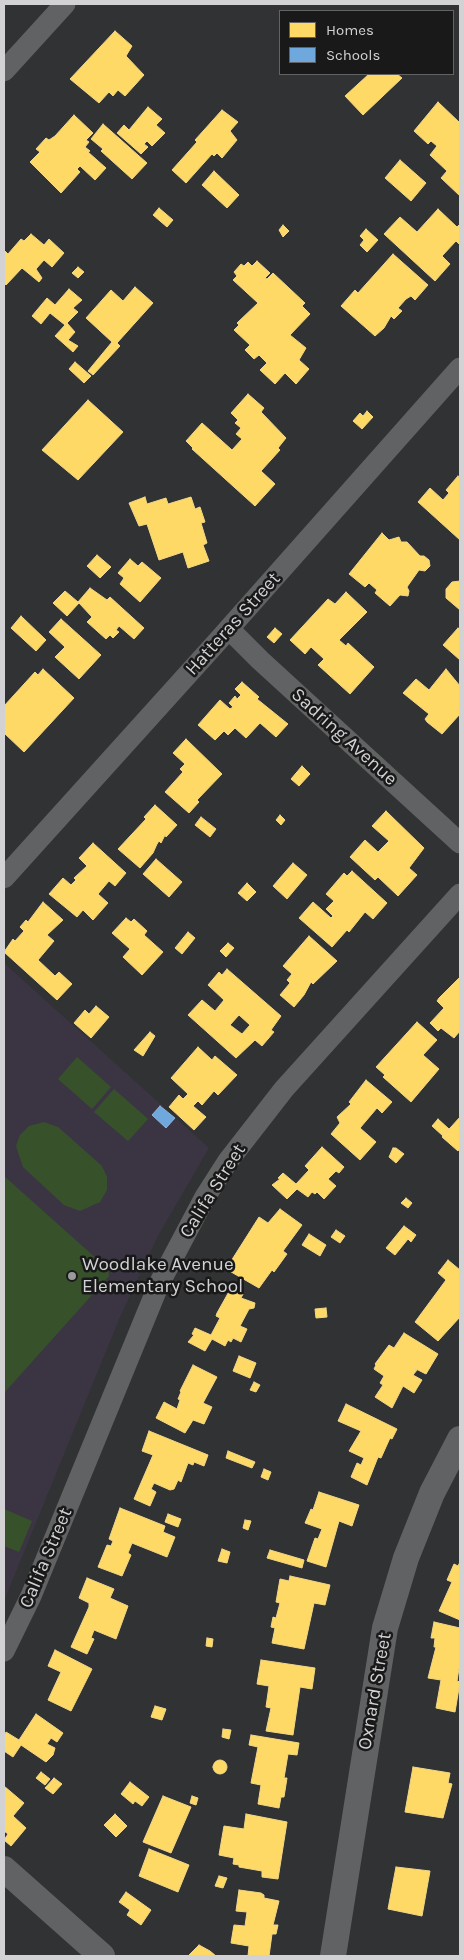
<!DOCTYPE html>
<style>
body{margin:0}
#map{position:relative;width:464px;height:1960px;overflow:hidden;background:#313233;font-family:Karla,sans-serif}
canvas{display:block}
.frame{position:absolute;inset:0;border:5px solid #d2d2d4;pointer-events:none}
.legend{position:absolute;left:279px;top:10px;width:175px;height:65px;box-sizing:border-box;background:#19191a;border:1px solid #636364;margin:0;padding:6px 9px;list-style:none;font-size:15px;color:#d2d2d4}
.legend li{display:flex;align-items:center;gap:10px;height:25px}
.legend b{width:25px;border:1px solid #636364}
</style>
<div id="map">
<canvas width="464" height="1960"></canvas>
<div class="frame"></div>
<ul class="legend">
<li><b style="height:14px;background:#ffd966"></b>Homes</li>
<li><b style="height:14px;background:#6fa8dc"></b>Schools</li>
</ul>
</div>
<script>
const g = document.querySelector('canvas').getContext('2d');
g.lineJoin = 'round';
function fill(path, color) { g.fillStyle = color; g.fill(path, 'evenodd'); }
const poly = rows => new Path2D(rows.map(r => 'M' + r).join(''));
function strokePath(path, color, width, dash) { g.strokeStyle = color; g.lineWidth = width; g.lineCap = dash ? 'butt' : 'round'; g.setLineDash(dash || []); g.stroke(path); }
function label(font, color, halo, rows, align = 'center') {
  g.font = font + ' Karla,sans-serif'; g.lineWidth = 5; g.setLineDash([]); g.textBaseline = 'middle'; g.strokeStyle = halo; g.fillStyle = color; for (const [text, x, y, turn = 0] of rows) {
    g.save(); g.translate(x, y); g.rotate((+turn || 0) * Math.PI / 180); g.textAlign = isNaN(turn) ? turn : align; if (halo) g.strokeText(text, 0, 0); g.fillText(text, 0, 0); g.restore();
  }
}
const education = poly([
 [4,963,209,1148,159,1234,120,1317,4,1601]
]);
const green = poly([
 [77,1057,111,1087,92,1109,58,1079],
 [114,1089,148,1119,128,1141,94,1112],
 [44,1122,58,1127,102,1166,107,1177,107,1190,100,1202,80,1211,64,1205,23,1167,16,1146,20,1135,29,1126],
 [4,1176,108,1269,109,1276,4,1393],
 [4,1509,32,1521,19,1552,4,1546]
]);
const homes = poly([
 [115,31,132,46,126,56,144,75,125,96,118,90,113,96,109,92,99,103,70,79,115,31],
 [369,74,397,74,402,78,363,115,345,96,369,74],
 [438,102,460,123,460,196,441,178,447,171,430,155,437,146,431,141,428,144,414,131,438,102],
 [148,107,162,119,156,125,165,133,152,146,147,141,144,144,148,147,141,154,117,133,124,125,129,130,148,107],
 [222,110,238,122,230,131,237,140,222,158,217,153,214,156,212,154,186,183,172,170,197,142,195,140,222,110],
 [74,115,93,133,86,140,89,142,85,147,90,151,88,152,106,168,95,180,80,166,77,169,80,172,61,193,30,162,40,152,36,149,46,138,49,140,55,136,74,115],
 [103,124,147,163,132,179,101,151,103,149,91,139,103,124],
 [400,160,426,183,411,201,385,178,400,160],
 [214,171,239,195,227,208,202,185,214,171],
 [159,208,173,220,167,227,153,215,159,208],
 [438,209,457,227,460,224,460,245,456,241,442,256,450,264,435,281,384,234,400,217,417,232,438,209],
 [283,225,289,231,283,237,279,230,283,225],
 [366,229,378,240,367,252,360,245,364,240,360,236,366,229],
 [31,234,44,245,49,239,64,253,52,267,44,260,36,269,42,278,39,282,22,268,6,285,4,283,4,253,5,251,8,254,21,239,24,241,31,234],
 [393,254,428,285,415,300,411,296,406,299,398,308,402,311,394,319,391,316,384,328,375,336,341,306,355,290,358,293,393,254],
 [257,261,270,273,265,278,267,279,273,273,305,303,302,306,310,314,290,335,306,348,299,360,309,369,296,384,285,373,275,384,260,370,267,363,259,355,254,359,245,350,250,345,234,330,239,325,237,323,258,303,233,280,237,276,234,272,241,264,244,266,248,262,252,266,257,261],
 [78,267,84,272,78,278,72,273,78,267],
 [135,287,153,303,117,343,120,346,93,375,88,371,112,342,86,318,111,290,123,301,135,287],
 [69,289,82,300,73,308,78,312,67,323,75,332,68,340,78,346,73,352,55,336,65,325,50,313,41,324,32,316,47,298,55,305,69,289],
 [75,362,91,376,84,383,69,369,75,362],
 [248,394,264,408,261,412,286,438,278,448,280,450,261,471,275,484,255,506,192,449,193,448,186,441,202,423,232,450,242,439,236,434,241,428,235,423,238,420,231,413,248,394],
 [88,400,123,432,78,480,42,450,88,400],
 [367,411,373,417,362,429,353,421,360,413,363,416,367,411],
 [458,476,460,479,460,540,418,502,430,488,443,500,449,493,446,490,458,476],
 [145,497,147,504,166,498,168,504,191,497,195,509,200,507,205,522,201,523,207,543,203,545,209,561,188,568,183,552,159,560,147,524,139,526,129,503,145,497],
 [382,533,389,540,399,537,401,542,407,542,420,556,424,556,429,560,430,566,425,571,419,570,407,587,409,591,408,596,400,595,390,606,375,593,377,590,369,583,365,587,349,574,382,533],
 [97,555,111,567,100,578,87,566,97,555],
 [130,559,138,566,142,562,161,578,140,602,120,584,124,578,118,573,130,559],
 [460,581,460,610,446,598,446,589,452,582,460,581],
 [90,588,107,600,110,597,144,628,134,639,119,626,116,630,119,632,113,638,110,635,106,639,87,622,92,617,79,603,67,616,53,603,65,591,78,602,90,588],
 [346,592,367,612,339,640,346,646,348,643,374,667,350,694,318,665,324,659,311,647,305,654,290,640,328,599,335,604,346,592],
 [21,616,46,640,36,651,11,628,21,616],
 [61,619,101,655,79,679,55,657,65,647,49,632,61,619],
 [275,628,282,634,274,643,267,637,275,628],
 [458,628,460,630,460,660,443,645,458,628],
 [43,669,74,698,24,752,4,733,4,706,35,672,38,675,43,669],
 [446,669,460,686,460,714,442,734,427,722,425,719,429,714,403,693,416,679,429,690,446,669],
 [242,682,259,697,257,699,288,724,276,737,260,723,246,738,235,728,228,735,224,731,215,740,198,725,220,700,230,709,233,707,229,703,235,696,237,699,241,695,235,689,242,682],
 [186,739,222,774,197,800,199,802,189,813,165,792,183,772,180,769,185,764,173,753,186,739],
 [302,766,310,774,299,786,291,779,302,766],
 [155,805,177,825,166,837,165,835,161,843,159,841,157,844,153,853,140,868,118,849,146,819,144,817,155,805],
 [386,811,424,848,409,868,417,875,398,896,378,877,375,880,350,857,365,840,378,852,389,841,372,826,386,811],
 [280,815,285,820,281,825,276,820,280,815],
 [201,817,216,829,210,837,195,825,201,817],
 [93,843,126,873,115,886,109,881,98,894,108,903,93,920,83,910,77,917,49,894,63,878,71,885,76,880,74,878,87,866,79,858,93,843],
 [156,859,182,882,169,897,143,874,156,859],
 [293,863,307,875,287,899,273,886,293,863],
 [352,871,387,903,373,919,365,912,349,932,347,930,332,947,299,918,313,902,331,918,333,916,326,909,334,901,326,894,344,873,347,876,352,871],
 [247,883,256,892,247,901,238,893,247,883],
 [43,902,63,920,47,935,54,941,38,960,55,976,59,972,72,984,57,1000,4,952,13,939,15,941,24,931,20,927,26,920,28,922,43,902],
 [126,918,131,922,134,919,147,931,144,935,163,952,142,975,123,957,130,949,112,933,126,918],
 [188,932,195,938,182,954,175,948,188,932],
 [309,936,337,961,313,984,311,982,304,995,294,1007,280,995,290,983,287,980,292,974,283,966,309,936],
 [228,943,234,948,226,957,220,951,228,943],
 [227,969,281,1016,271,1030,274,1032,262,1046,255,1040,236,1058,188,1015,202,1000,215,1011,224,1000,208,985,219,972,222,975,227,969],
 [239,1015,250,1025,242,1034,230,1025,239,1015],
 [460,977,460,1031,454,1038,441,1028,438,1031,430,1023,444,1008,437,1001,439,998,460,977],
 [96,1006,109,1017,91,1038,74,1023,85,1010,89,1014,96,1006],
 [417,1022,437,1040,423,1055,439,1069,411,1102,383,1077,385,1075,376,1067,417,1022],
 [150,1032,155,1036,143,1056,134,1050,150,1032],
 [198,1047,212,1060,215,1056,237,1075,218,1095,214,1091,202,1105,198,1101,193,1106,206,1117,194,1130,169,1107,179,1095,183,1099,188,1094,171,1078,198,1047],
 [366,1080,392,1102,382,1113,377,1108,360,1128,376,1142,360,1160,331,1134,340,1123,337,1117,351,1104,349,1102,366,1080],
 [460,1117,460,1148,458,1151,442,1137,460,1117],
 [438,1119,449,1129,443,1136,432,1126,438,1119],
 [322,1147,344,1167,339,1173,336,1171,328,1179,336,1186,324,1199,317,1192,315,1194,312,1192,308,1197,297,1189,287,1199,272,1185,280,1179,278,1178,283,1173,296,1184,309,1170,305,1166,322,1147],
 [393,1148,396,1148,404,1154,396,1163,389,1157,393,1148],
 [406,1198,412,1203,408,1208,401,1203,406,1198],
 [280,1209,302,1225,283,1251,287,1254,274,1272,272,1270,259,1288,226,1269,259,1217,268,1223,280,1209],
 [404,1226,416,1235,411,1242,408,1239,395,1255,386,1248,404,1226],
 [336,1230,345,1236,340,1243,331,1237,336,1230],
 [309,1234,326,1245,320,1256,302,1245,309,1234],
 [448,1260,460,1270,460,1317,438,1341,415,1322,446,1280,438,1273,448,1260],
 [231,1288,243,1294,241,1298,255,1303,254,1308,249,1309,240,1326,247,1329,241,1342,233,1338,231,1342,228,1340,225,1346,212,1339,205,1351,188,1342,194,1335,192,1334,195,1328,211,1335,220,1318,216,1316,217,1313,231,1288],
 [326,1308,327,1317,316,1318,315,1309,326,1308],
 [404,1333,438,1354,426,1374,414,1368,417,1370,413,1375,422,1380,414,1393,403,1386,392,1408,375,1397,383,1385,380,1383,384,1376,374,1369,376,1365,375,1364,389,1345,394,1348,404,1333],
 [239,1356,256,1363,250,1378,233,1371,239,1356],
 [193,1365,217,1377,203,1403,212,1407,204,1424,193,1420,185,1433,156,1418,164,1402,177,1409,180,1400,178,1399,181,1392,180,1391,193,1365],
 [254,1382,260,1385,256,1392,250,1390,254,1382],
 [346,1404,397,1429,392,1439,390,1438,381,1458,378,1457,367,1485,351,1477,357,1463,361,1465,364,1458,349,1451,361,1431,338,1421,346,1404],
 [149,1431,208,1455,204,1466,194,1462,193,1465,188,1463,181,1482,178,1480,174,1489,170,1490,154,1483,151,1489,156,1492,150,1506,134,1499,153,1455,142,1451,149,1431],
 [228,1451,255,1462,252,1468,226,1458,228,1451],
 [264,1469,271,1472,268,1480,261,1477,264,1469],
 [319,1492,359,1505,352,1526,339,1521,326,1567,307,1561,315,1538,318,1539,322,1529,305,1523,311,1509,313,1510,319,1492],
 [120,1508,165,1526,163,1532,175,1537,167,1557,132,1543,128,1553,131,1555,122,1576,98,1567,107,1545,111,1546,113,1541,109,1539,120,1508],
 [168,1514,181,1519,178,1527,165,1522,168,1514],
 [245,1520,251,1521,248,1530,243,1528,245,1520],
 [222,1549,230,1552,227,1563,218,1561,222,1549],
 [270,1550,304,1560,302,1568,267,1558,270,1550],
 [460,1562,460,1620,439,1611,452,1582,447,1580,454,1564,458,1566,460,1562],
 [290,1576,330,1585,325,1605,314,1603,304,1649,272,1643,275,1628,271,1627,273,1617,276,1618,280,1603,276,1602,280,1579,289,1581,290,1576],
 [87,1578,114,1589,110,1598,128,1606,116,1639,94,1630,91,1638,94,1639,87,1654,71,1647,89,1607,89,1603,79,1598,87,1578],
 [434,1622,460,1628,460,1662,457,1681,460,1682,455,1712,436,1708,441,1680,428,1678,436,1647,434,1647,435,1638,431,1638,434,1622],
 [207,1638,213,1639,212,1647,206,1646,207,1638],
 [55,1650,92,1669,71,1711,48,1700,61,1672,48,1666,55,1650],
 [261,1660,315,1668,312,1689,300,1687,293,1735,266,1731,271,1708,266,1707,269,1686,257,1684,261,1660],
 [155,1706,166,1709,162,1720,151,1717,155,1706],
 [36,1714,63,1733,57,1742,51,1738,47,1744,55,1748,53,1755,46,1762,21,1745,13,1757,4,1751,4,1736,6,1732,19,1740,36,1714],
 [223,1729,231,1730,229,1739,222,1737,223,1729],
 [251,1735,299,1743,297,1755,288,1754,284,1778,287,1778,284,1797,281,1797,279,1808,258,1804,261,1785,251,1783,258,1747,249,1745,251,1735],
 '213 1767a7 7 0 1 1 14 0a7 7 0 1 1-14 0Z',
 [413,1767,450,1773,448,1783,452,1784,443,1818,405,1812,413,1767],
 [41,1772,50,1779,45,1785,36,1778,41,1772],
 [54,1778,62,1784,53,1794,45,1788,54,1778],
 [130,1782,149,1797,142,1806,135,1801,133,1804,121,1794,130,1782],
 [4,1786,24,1803,13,1816,26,1828,11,1846,4,1840,8,1834,4,1831,4,1786],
 [163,1796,191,1807,171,1853,143,1842,163,1796],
 [192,1796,198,1798,196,1805,190,1803,192,1796],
 [115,1814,127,1826,116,1837,104,1825,115,1814],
 [246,1814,287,1822,278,1879,262,1877,262,1871,239,1867,239,1865,233,1864,234,1858,219,1855,224,1826,244,1829,246,1814],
 [149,1849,189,1865,178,1892,139,1876,149,1849],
 [396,1867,430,1871,422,1916,388,1909,396,1867],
 [219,1876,227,1878,223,1888,215,1886,219,1876],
 [239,1890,261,1893,264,1895,264,1898,279,1901,273,1925,278,1925,276,1934,272,1934,269,1956,248,1956,249,1946,231,1943,234,1925,245,1926,247,1912,236,1911,239,1890],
 [126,1892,151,1910,141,1925,127,1915,130,1910,119,1902,126,1892],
 [199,1945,210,1951,216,1956,188,1956,199,1945]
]);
const schools = poly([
 [160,1106,175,1118,166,1128,152,1115,160,1106]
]);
const minor = poly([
 [4,71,65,4],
 [229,629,260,660,460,843],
 [4,878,217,642,460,368],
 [4,1651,31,1596,159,1284,205,1197,228,1161,284,1089,460,894]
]);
const tertiary = poly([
 [4,1869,102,1956],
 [333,1956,385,1628,406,1558,432,1493,460,1439]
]);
const markers = [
 [72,1276,5,"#9a9a9c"]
];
const streetNames = [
 ["Hatteras Street",233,624,-48],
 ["Sadring Avenue",344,737,42],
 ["Califa Street",213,1191,-58],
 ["Califa Street",46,1558,-67],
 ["Oxnard Street",375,1691,-80]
];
const poiNames = [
 ["Woodlake Avenue",82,1265],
 ["Elementary School",82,1287]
];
fill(education, '#3b3543');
fill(green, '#37522b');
fill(homes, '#ffd966');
strokePath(homes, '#f2d787', 1);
fill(schools, '#6fa8dc');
strokePath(schools, '#8db5da', 1);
strokePath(minor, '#616263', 21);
strokePath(tertiary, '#616263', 26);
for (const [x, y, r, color] of markers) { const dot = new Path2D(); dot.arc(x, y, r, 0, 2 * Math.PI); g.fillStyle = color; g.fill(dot); strokePath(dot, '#19191a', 2); }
label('19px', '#d2d2d4', '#19191a', streetNames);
label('19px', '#d2d2d4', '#19191a', poiNames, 'left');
</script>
